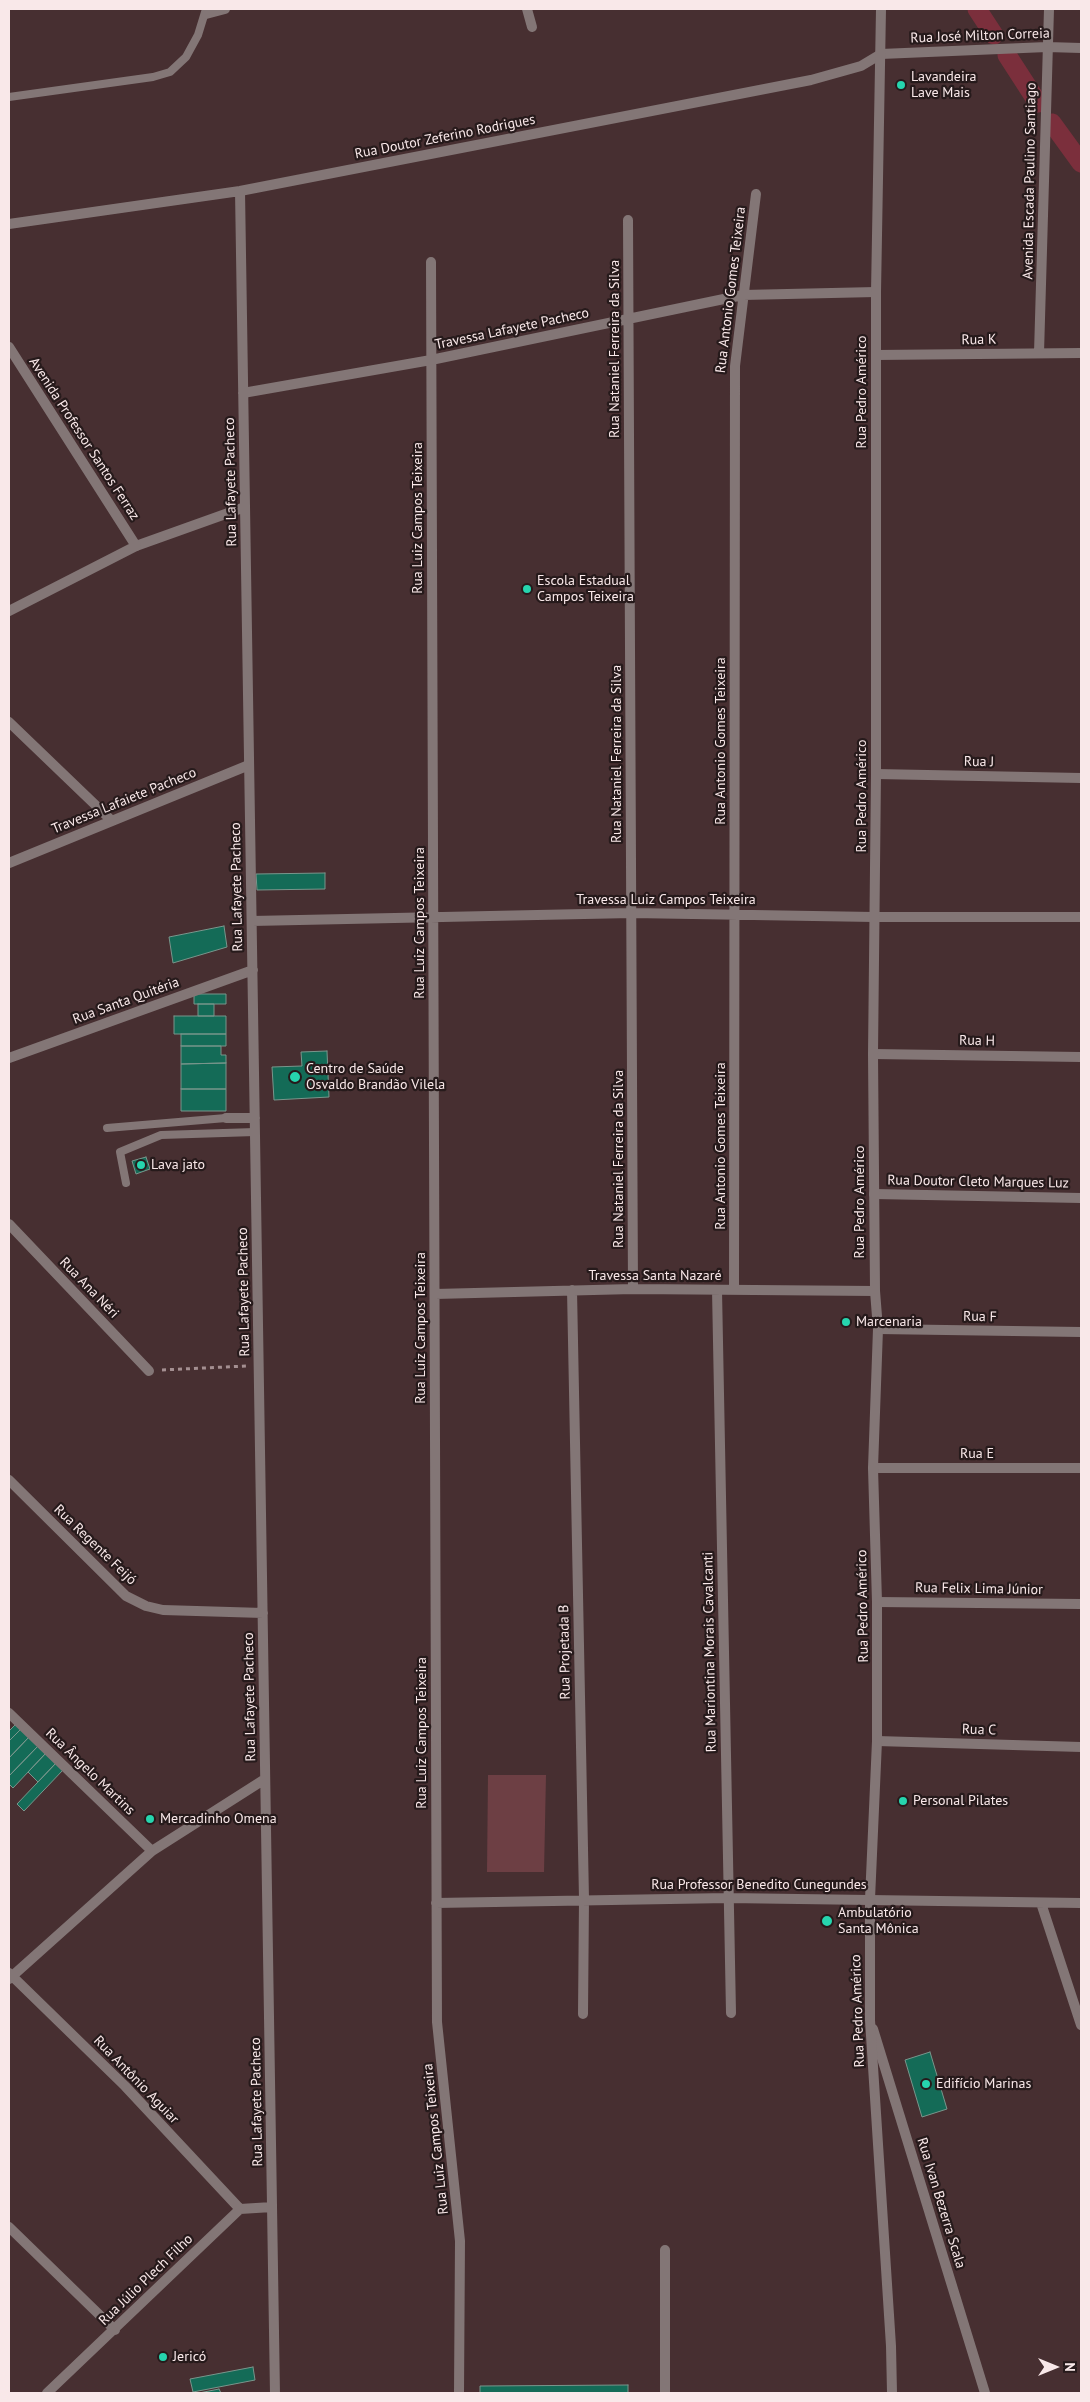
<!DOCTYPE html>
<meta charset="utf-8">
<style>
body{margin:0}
#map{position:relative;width:1090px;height:2402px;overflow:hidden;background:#472f31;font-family:"PT Sans",sans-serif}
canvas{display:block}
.frame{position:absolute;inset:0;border:10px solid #f9e8e9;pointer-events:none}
.north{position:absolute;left:1030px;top:2342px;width:50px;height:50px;-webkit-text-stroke:4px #261a1b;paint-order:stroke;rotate:90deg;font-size:14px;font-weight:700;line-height:20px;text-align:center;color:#f9e8e9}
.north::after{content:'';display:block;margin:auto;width:18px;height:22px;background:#f9e8e9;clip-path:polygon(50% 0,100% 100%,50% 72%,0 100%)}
</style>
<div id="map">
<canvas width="1090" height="2402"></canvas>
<div class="frame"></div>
<div class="north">N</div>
</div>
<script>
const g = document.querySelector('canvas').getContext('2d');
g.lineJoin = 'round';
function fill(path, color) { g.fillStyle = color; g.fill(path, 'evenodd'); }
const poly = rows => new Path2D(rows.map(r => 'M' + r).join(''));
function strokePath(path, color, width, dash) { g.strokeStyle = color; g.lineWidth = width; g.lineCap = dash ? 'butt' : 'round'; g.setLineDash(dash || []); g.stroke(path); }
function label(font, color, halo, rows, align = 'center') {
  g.font = font + ' "PT Sans",sans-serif'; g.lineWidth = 4.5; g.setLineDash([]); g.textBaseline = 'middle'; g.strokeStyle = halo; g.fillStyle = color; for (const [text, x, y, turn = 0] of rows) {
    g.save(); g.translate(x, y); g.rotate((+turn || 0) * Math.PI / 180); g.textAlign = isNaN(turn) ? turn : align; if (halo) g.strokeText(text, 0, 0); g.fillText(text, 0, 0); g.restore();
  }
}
const green = poly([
 [488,1775,546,1775,544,1872,487,1872]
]);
const canal = poly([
 [977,9,994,35],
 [1007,55,1038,103],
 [1052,123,1081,163]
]);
const building = poly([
 [325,873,325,889,257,890,256,874,325,873],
 [224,926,227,947,173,963,169,937,224,926],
 [194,994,226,994,226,1004,194,1004,194,994],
 [198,1004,214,1004,214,1016,198,1016,198,1004],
 [174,1016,226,1016,226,1034,174,1034,174,1016],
 [181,1034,226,1034,226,1046,181,1046,181,1034],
 [181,1046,221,1046,221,1055,226,1055,226,1063,181,1064,181,1046],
 [327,1051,329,1097,274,1100,272,1067,302,1066,301,1052,327,1051],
 [226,1063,226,1089,181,1089,181,1064,226,1063],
 [181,1089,226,1089,226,1111,181,1111,181,1089],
 [146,1157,150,1169,136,1174,132,1161,146,1157],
 [16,1724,21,1729,9,1741,9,1731,16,1724],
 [21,1729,29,1737,9,1758,9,1741,21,1729],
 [29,1737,38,1746,9,1776,9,1758,29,1737],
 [38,1746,46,1753,13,1788,9,1784,9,1776,38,1746],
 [46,1753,56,1763,38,1782,28,1772,46,1753],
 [56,1763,63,1770,24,1811,17,1804,56,1763],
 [930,2052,947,2109,922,2117,905,2060,930,2052],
 [253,2367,255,2380,193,2392,190,2379,253,2367],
 [628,2385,628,2393,480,2393,480,2386,628,2385],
 [219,2389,221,2393,199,2393,219,2389]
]);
const path = poly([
 [162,1370,246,1366]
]);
const service = poly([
 [9,97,153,77,170,72,186,57,198,35,206,9],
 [107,1128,226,1118],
 [126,1183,120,1152,161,1135,255,1132]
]);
const minor = poly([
 [527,9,532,27],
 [206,14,225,9],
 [240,191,275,2393],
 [628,220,633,1289],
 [9,224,240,191,811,80,861,66,881,54,1047,47,1081,48],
 [431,262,437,2022,460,2241,459,2393],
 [1039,353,1049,9],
 [876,355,1081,353],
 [243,393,431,360,743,295,876,292],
 [136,546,245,507],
 [9,722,111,820],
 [876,774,1081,778],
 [9,863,249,765],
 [252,921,632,913,874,917,1081,917],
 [873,1054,1081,1057],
 [9,1058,253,970],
 [226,1118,255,1118],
 [874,1194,1081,1198],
 [9,1224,149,1371],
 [572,1290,584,1899,583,2014],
 [717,1290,731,2013],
 [734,1290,735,366,756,194],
 [435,1294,633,1289,875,1291],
 [878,1329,1081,1332],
 [873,1468,1081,1468],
 [9,1480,126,1596,146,1606,163,1610,263,1613],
 [877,1602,1081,1604],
 [9,1713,152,1851],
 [877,1741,1081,1747],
 [436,1903,728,1898,1081,1903],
 [1041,1903,1081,2025],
 [9,1973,125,2086,240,2209],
 [9,1979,152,1851,265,1779],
 [873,2029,985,2393],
 [9,2227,115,2330],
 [665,2250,665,2393],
 [47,2393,240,2209,272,2207]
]);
const tertiary = poly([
 [881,9,876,292,876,774,873,1054,875,1291,878,1329,873,1468,877,1602,877,1741,870,1899,870,2020,891,2346,892,2393],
 [9,347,136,546,9,611]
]);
const markers = [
 [901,85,5,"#26d5ae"],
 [527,589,5,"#26d5ae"],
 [295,1077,6,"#26d5ae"],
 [141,1165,5,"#26d5ae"],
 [846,1322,5,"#26d5ae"],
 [903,1801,5,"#26d5ae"],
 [150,1819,5,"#26d5ae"],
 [827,1921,6,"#26d5ae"],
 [926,2084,5,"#26d5ae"],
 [163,2357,5,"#26d5ae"]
];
const streetNames = [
 ["Rua José Milton Correia",980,36,-2],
 ["Rua Doutor Zeferino Rodrigues",445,137,-11],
 ["Avenida Escada Paulino Santiago",1030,181,-89],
 ["Rua Antonio Gomes Teixeira",731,290,-83],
 ["Travessa Lafayete Pacheco",512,329,-12],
 ["Rua K",979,340,-1],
 ["Rua Nataniel Ferreira da Silva",615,349,-90],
 ["Rua Pedro Américo",862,392,-90],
 ["Avenida Professor Santos Ferraz",84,439,57],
 ["Rua Lafayete Pacheco",231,482,-91],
 ["Rua Luiz Campos Teixeira",418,518,-90],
 ["Rua Antonio Gomes Teixeira",721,741,-90],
 ["Rua Nataniel Ferreira da Silva",617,754,-90],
 ["Rua J",979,762,1],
 ["Rua Pedro Américo",862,796,-90],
 ["Travessa Lafaiete Pacheco",124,801,-22],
 ["Rua Lafayete Pacheco",237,887,-91],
 ["Travessa Luiz Campos Teixeira",666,900],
 ["Rua Luiz Campos Teixeira",420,923,-90],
 ["Rua Santa Quitéria",126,1001,-20],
 ["Rua H",977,1041,1],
 ["Rua Antonio Gomes Teixeira",721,1146,-90],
 ["Rua Nataniel Ferreira da Silva",619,1159,-90],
 ["Rua Doutor Cleto Marques Luz",978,1182,1],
 ["Rua Pedro Américo",860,1202,-90],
 ["Travessa Santa Nazaré",655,1276],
 ["Rua Ana Néri",89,1288,46],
 ["Rua Lafayete Pacheco",244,1292,-91],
 ["Rua F",980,1317,1],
 ["Rua Luiz Campos Teixeira",421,1328,-90],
 ["Rua E",977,1454],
 ["Rua Regente Feijó",95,1545,44],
 ["Rua Felix Lima Júnior",979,1589,1],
 ["Rua Pedro Américo",863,1606,-91],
 ["Rua Projetada B",565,1652,-91],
 ["Rua Mariontina Morais Cavalcanti",710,1652,-91],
 ["Rua Lafayete Pacheco",250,1697,-91],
 ["Rua C",979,1730,2],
 ["Rua Luiz Campos Teixeira",422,1733,-90],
 ["Rua Ângelo Martins",90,1772,44],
 ["Rua Professor Benedito Cunegundes",759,1885],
 ["Rua Pedro Américo",858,2011,-92],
 ["Rua Antônio Aguiar",136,2080,46],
 ["Rua Lafayete Pacheco",257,2102,-91],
 ["Rua Luiz Campos Teixeira",436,2139,-96],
 ["Rua Ivan Bezerra Scala",941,2203,73],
 ["Rua Júlio Plech Filho",146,2280,-44]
];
const poiNames = [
 ["Lavandeira",911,77],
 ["Lave Mais",911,93],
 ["Escola Estadual",537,581],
 ["Campos Teixeira",537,597],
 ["Centro de Saúde",306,1069],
 ["Osvaldo Brandão Vilela",306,1085],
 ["Lava jato",151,1165],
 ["Marcenaria",856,1322],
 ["Personal Pilates",913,1801],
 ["Mercadinho Omena",160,1819],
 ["Ambulatório",838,1913],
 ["Santa Mônica",838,1929],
 ["Edifício Marinas",936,2084],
 ["Jericó",173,2357]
];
fill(green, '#6d3f44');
strokePath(canal, '#7b2f3c', 19);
fill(building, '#146b57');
strokePath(building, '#79968c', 1);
strokePath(path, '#a48f91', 3, [4, 4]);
strokePath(service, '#837676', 8);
strokePath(minor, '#837676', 10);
strokePath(tertiary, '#837676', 10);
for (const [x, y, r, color] of markers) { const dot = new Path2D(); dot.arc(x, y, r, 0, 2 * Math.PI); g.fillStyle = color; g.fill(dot); strokePath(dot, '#261a1b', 2); }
label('14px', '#f9e8e9', '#261a1b', streetNames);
label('14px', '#f9e8e9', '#261a1b', poiNames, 'left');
</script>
